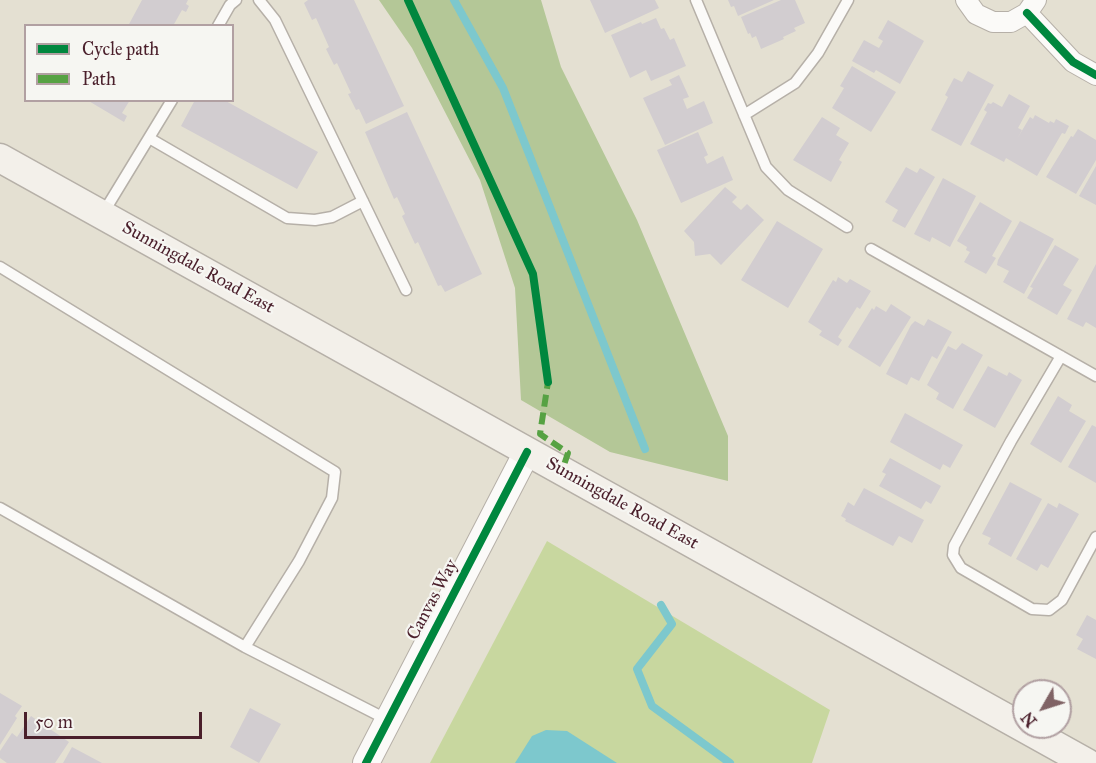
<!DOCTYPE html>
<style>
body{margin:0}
#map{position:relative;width:1096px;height:763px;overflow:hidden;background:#e4e0d2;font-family:"IM FELL Great Primer",serif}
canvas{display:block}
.legend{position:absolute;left:24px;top:24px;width:210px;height:78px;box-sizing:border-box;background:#f6f6f2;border:2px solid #b1a0a2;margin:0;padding:8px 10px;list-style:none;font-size:18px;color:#4a1f2b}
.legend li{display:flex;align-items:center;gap:12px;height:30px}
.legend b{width:30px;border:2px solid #b1a0a2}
.north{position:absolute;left:1012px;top:679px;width:60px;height:60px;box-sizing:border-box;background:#f6f6f2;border:2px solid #b1a0a2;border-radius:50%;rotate:231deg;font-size:16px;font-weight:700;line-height:24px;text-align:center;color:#4a1f2b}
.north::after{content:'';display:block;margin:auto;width:21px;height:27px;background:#806365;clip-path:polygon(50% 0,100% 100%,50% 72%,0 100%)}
.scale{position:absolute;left:24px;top:712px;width:178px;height:27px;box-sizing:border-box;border:3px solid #4a1f2b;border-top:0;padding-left:8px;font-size:18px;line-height:21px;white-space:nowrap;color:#4a1f2b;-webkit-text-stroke:4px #f6f6f2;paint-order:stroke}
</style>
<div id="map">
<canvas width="1096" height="763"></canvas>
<ul class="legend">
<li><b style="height:8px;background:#00873e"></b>Cycle path</li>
<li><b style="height:8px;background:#56a243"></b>Path</li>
</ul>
<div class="north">N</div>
<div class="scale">50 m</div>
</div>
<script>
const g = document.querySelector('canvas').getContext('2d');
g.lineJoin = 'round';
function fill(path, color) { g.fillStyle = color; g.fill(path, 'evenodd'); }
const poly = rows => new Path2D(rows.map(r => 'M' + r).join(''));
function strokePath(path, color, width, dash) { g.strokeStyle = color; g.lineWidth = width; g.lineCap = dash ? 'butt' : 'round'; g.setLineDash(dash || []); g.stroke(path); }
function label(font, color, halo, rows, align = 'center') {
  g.font = font + ' "IM FELL Great Primer",serif'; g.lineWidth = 4.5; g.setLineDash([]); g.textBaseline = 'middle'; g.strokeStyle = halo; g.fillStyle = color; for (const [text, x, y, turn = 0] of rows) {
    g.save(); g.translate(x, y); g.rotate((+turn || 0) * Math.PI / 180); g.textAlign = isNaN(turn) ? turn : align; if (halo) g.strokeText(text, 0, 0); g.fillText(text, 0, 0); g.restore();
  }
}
const green = poly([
 [547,541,830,710,812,763,430,763]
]);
const forest = poly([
 [379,0,541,0,561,67,637,220,728,436,728,481,610,452,521,400,515,288,480,180,412,48]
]);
const water = poly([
 [546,730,567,731,617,763,515,763,532,736]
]);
const stream = poly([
 [454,0,503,88,645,449],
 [661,605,672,624,637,669,652,706,730,763]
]);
const building = poly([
 [142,0,188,0,186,4,189,6,186,12,182,10,173,26,128,26],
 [308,0,354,0,404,106,366,124,359,109,356,110,348,94,351,93,337,63,334,65,326,49,329,47,316,18,312,20,304,3],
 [590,0,655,0,659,8,605,33],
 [728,0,774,0,738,16,734,6,731,7],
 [781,0,795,0,805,23,794,28,796,31,783,37,784,39,761,49,756,36,752,38,750,33,748,34,741,17],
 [656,18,661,29,664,28,670,40,674,38,686,66,651,81,646,70,630,78,611,35,641,22,642,24],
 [888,20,924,41,900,84,876,70,874,73,852,61,864,40,879,48,883,41,878,38],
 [852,66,896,92,871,132,832,108,844,88,840,86],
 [968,71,994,85,961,146,931,130,948,97,945,95,954,78,962,82],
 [679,75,689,97,683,99,687,109,704,101,713,123,665,145,643,98,672,85,669,80],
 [1009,94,1030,106,1018,128,1022,130,1017,139,1030,117,1033,119,1035,115,1049,123,1050,121,1054,123,1056,119,1069,126,1065,134,1062,133,1037,176,1006,158,1004,162,970,144,987,112,984,110,988,103,991,104,993,102,1002,107],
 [87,100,130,100,122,113,127,116,124,122],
 [195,100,224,100,318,152,297,189,181,126],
 [407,112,482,274,445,292,441,285,438,286,418,242,415,244,402,216,405,214,397,197,394,199,365,132],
 [822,117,840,128,836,135,849,143,839,160,842,162,831,182,793,160],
 [1078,129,1096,140,1096,160,1076,194,1046,177,1071,136,1073,137],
 [698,132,708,155,704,157,707,164,723,156,733,180,681,203,657,150],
 [1096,166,1096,205,1079,196],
 [906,167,917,173,920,168,935,177,905,228,892,221,898,210,885,202],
 [943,178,976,196,950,247,932,237,930,242,914,234],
 [725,187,737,197,732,202,741,210,747,204,764,220,721,265,710,254,695,256,694,242,684,231],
 [980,202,1012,221,992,256,996,258,986,274,964,262,970,252,966,250,967,247,957,241],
 [777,221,823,249,788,308,741,280],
 [1020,221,1054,239,1024,294,1003,282,1009,271,997,265,998,260],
 [1055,245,1079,259,1063,285,1072,290,1057,315,1027,298,1033,288,1030,287],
 [1096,264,1096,328,1086,322,1083,327,1067,319],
 [838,277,847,283,850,279,871,291,860,309,857,307,838,337,842,340,838,346,819,335,822,331,808,322,833,280,836,282],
 [891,304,911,317,880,367,848,347,872,308,874,310,876,306,886,312],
 [928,319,952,332,937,359,932,356,919,381,911,377,907,385,886,374,911,325,915,321,924,326],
 [962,343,983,355,953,409,936,399,939,393,927,385,948,346,956,350],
 [988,366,1007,376,1009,372,1022,380,995,428,963,410],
 [1058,396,1072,405,1069,411,1086,421,1061,463,1030,444],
 [905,413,963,445,950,468,943,464,940,470,890,442],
 [1092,425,1096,427,1096,483,1068,467],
 [890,458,941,486,931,504,926,501,921,509,879,486,886,474,882,472],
 [1010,482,1042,499,1011,557,988,544,991,538,982,534],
 [864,488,924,520,912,543,899,536,893,546,845,521,846,519,841,516,848,502,854,506],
 [1048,503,1057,508,1059,503,1079,514,1048,568,1041,564,1037,571,1016,559],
 [1087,615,1096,620,1096,659,1077,649,1083,639,1076,635],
 [0,693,22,706,15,716,17,718,0,745],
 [250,708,281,724,259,763,230,747],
 [31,716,69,742,55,763,7,763,0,758,0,751,12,733,17,737],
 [72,747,102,763,63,763]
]);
const service = poly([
 [259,0,275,20,406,290],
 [696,0,766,167,788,190,847,227],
 [218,26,230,5,236,0],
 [744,115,795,83,818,53,848,0],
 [149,138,287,218,315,220,332,217,363,201],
 [102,215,172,100],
 [871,249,1096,376],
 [0,267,335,472,332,498,299,561,245,647],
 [1061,356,1011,441,954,546,953,555,961,568,1032,609,1049,610,1062,600,1096,537],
 [0,508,245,647,388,720]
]);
const minor = poly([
 [966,0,976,14,993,22,1011,22,1027,13,1036,0],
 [1027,13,1073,62,1096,75]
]);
const tertiary = poly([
 [366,763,527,452]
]);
const secondary = poly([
 [0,158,1087,763]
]);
const quiet = poly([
 [547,377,548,382,540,434,568,453,562,471]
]);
const cycleway = poly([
 [408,0,533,274,548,382],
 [1027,13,1073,62,1096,75],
 [366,763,527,452]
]);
const streetNames = [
 ["Sunningdale Road East",198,268,29],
 ["Sunningdale Road East",622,504,29],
 ["Canvas Way",433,600,-62]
];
fill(green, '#c8d79f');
fill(forest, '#b4c797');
fill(water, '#7dc8cd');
strokePath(stream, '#7dc8cd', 8);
fill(building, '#d2cdd0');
strokePath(service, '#b6b0a8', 13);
strokePath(minor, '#b6b0a8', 22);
strokePath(tertiary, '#b6b0a8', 28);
strokePath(secondary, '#b6b0a8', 31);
strokePath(service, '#fbfaf8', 10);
strokePath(minor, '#fbfaf8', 20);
strokePath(tertiary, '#fbfaf8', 26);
strokePath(secondary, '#f3f0ea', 28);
strokePath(quiet, '#56a243', 6, [12, 6]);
strokePath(cycleway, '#00873e', 8);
label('18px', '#4a1f2b', '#f6f6f2', streetNames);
</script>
